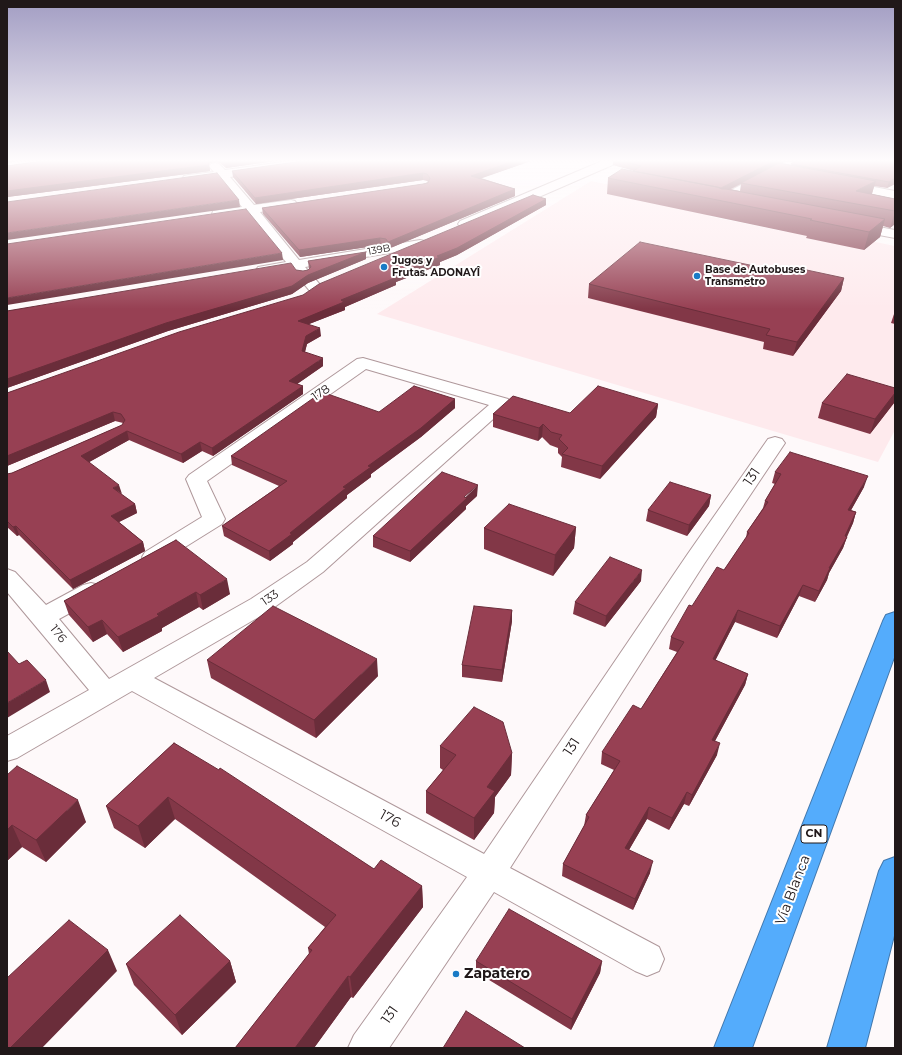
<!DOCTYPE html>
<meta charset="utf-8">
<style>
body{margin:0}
#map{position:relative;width:902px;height:1055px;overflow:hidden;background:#fef9fa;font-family:Montserrat,sans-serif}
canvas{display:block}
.frame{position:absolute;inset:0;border:8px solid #201819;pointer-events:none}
</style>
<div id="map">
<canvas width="902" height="1055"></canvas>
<div class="frame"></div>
</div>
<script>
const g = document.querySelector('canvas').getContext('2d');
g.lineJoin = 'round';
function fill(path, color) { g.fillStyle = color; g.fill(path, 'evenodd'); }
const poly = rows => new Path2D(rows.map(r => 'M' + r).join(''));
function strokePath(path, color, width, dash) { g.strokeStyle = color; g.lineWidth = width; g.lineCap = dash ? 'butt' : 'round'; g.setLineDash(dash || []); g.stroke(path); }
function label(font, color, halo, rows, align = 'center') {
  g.font = font + ' Montserrat,sans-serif'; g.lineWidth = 4; g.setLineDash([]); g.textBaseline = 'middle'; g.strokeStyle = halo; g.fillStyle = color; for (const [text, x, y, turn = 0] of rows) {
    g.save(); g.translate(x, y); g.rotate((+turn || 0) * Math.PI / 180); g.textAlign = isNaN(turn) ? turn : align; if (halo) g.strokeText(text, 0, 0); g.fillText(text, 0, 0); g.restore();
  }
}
const built = poly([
 [591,181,719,207,708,216,787,232,794,225,895,246,895,430,878,462,377,314]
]);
const minor = poly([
 [290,161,323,161,318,164,230,177,254,205,291,200,295,201,297,204,295,207,260,212,299,260,420,240,425,241,427,244,425,247,420,248,305,267,322,287,319,290,314,292,309,290,292,269,263,274,258,273,256,270,258,267,286,262,247,214,218,218,213,217,212,214,213,211,242,207,219,178,188,183,184,182,182,179,184,176,188,175,214,172,209,166,211,164,215,163,219,164,225,170,290,161],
 [602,161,618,161,617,163,470,227,460,227,458,224,460,221,602,161],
 [787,161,801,161,724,204,716,204,714,201,716,198,787,161],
 [843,181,895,191,895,199,839,188,837,185,839,182,843,181],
 [852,222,895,230,895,238,847,229,845,226,847,223,852,222],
 [363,358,508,399,511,403,323,572,269,611,154,678,484,854,687,555,768,439,775,437,782,439,785,443,704,564,510,868,659,947,664,959,659,971,647,976,635,971,494,892,389,1048,348,1048,354,1035,467,877,132,691,17,758,7,761,7,736,89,690,7,592,7,569,15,572,46,605,83,585,91,583,99,585,103,591,99,597,59,619,109,679,251,599,307,562,489,405,366,369,207,481,225,519,222,524,161,562,153,564,145,562,142,557,145,552,202,517,186,479,189,475,357,359,363,358]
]);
const highway = poly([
 [895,612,895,655,752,1048,714,1048,883,621,886,615,895,612],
 [895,857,895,932,865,1048,827,1048,879,871,884,861,895,857]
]);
const wall = poly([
 [42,161,275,161,226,168,220,163,215,162,210,163,209,164,210,171,7,197,7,166],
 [303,161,531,161,481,178,515,189,515,196,388,249,386,246,381,245,300,257,263,214,262,208,423,184,428,182,427,181,423,180,256,204,233,177,232,171],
 [613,161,895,161,895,184,887,188,874,186,872,194,895,199,895,224,890,228,883,226,880,237,864,250,806,238,807,236,607,194,608,178,634,171,613,165],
 [784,162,793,162,791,165,781,163],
 [741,184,740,191,730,189,731,189],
 [546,199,546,205,457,255,440,262,440,265,396,282,396,285,345,307,345,310,309,324,321,336,307,344,305,352,323,366,297,384,303,386,303,394,213,456,202,451,183,463,129,440,89,462,121,494,135,504,137,513,119,522,143,542,145,551,73,589,19,535,17,536,7,527,7,474,12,473,122,425,123,423,115,421,7,466,7,393,303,295],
 [366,252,366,259,308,283,292,294,168,331,7,388,7,311,296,270,303,271,308,270,309,269,308,261],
 [783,272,844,278,841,291,793,356,763,349,764,342,588,298,589,284],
 [895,311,895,324,891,323],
 [895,388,895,399,894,403,870,434,818,418,822,403],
 [455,399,455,408,421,437,371,474,371,477,347,495,347,498,293,542,293,544,270,561,224,536,222,526,279,486,232,465,231,456,379,412],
 [658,404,656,417,600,479,561,467,562,457,558,453,558,448,550,445,542,437,538,441,493,427,493,414,570,413],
 [775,472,864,487,851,510,856,512,853,523,847,537,843,548,829,573,827,580,815,602,799,596,777,638,735,622,715,660,748,674,745,685,715,741,717,755,689,806,684,804,669,830,647,819,629,850,650,873,633,910,562,876,563,864,584,826,586,815,614,770,601,764,602,752,641,709,677,652,669,649,671,637,692,606,724,570,746,538,747,532,763,508,765,501,775,484,772,483],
 [711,495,709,506,687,536,646,521,648,510],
 [477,496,466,506,466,509,410,562,373,547,373,536],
 [576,527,574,548,553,576,484,549,484,528],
 [176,540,230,594,203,610,199,607,162,628,162,631,123,652,107,634,93,642,69,615,64,601],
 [641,581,605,627,573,614,575,602],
 [512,610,512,621,502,682,462,677,462,665],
 [207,660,378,676,316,738,211,678],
 [174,743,374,869,422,886,423,907,353,998,351,997,314,1048,235,1048,309,954,308,948,325,927,175,819,145,848,114,828,106,806],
 [440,746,512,753,511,775,495,797,494,813,474,840,426,813,426,791,443,770,440,768],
 [7,775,86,822,46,862,22,847,7,861],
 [230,961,236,982,182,1035,134,985,126,964],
 [476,961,602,961,600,973,571,1030,476,972]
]);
const shadedWall = poly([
 [7,161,19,161,7,163],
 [207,161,215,161,210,163,208,165,209,165,210,171,7,197,7,191],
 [231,161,275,161,226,168,225,162],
 [514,161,531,161,471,182,471,176],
 [774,161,784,162,720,194,721,188],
 [423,173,423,180,256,204,255,198],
 [895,178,895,184,887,188,889,182],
 [876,181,871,196,856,191],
 [515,189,515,196,388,249,388,242],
 [546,199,546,205,457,255,440,262,440,265,396,282,396,285,345,307,345,310,299,328,298,321,391,276,437,256],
 [239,200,240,207,7,240,7,233],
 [895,212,895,224,890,228],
 [885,219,880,237,864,250,869,232],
 [380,238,381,245,300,257,299,250],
 [366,252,366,259,308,283,292,294,168,331,7,388,7,379,166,323,308,275],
 [282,253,283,260,7,305,7,298],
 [844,278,841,291,793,356,797,342],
 [320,328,321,336,307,344,303,359,302,351,306,336],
 [323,358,323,366,290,389,289,381],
 [303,386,303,394,213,456,212,448],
 [895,393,895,399,894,403,870,434,875,419],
 [455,399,455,408,421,437,371,474,371,477,347,495,347,498,293,542,293,544,270,561,269,551,368,466],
 [658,404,656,417,600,479,602,466],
 [113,412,115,421,7,466,7,456],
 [543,424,542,437,538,441,539,428],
 [127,431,129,440,84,465,81,456],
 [200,442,202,451,183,463,181,454],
 [868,476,864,487,845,521,848,510],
 [119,485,122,494,113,488],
 [478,485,477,496,466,506,466,509,410,562,410,551],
 [711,495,709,506,687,536,689,525],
 [135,504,137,513,113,525,111,516],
 [856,512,853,523,845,540,847,537,843,548,829,573,827,580,815,602,819,591,829,568,845,536],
 [16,526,19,535,17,536,13,527],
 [576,527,574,548,553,576,555,555],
 [143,542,145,551,73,589,70,580],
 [642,570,641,581,605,627,606,616],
 [227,579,230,594,203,610,200,595],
 [803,585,799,596,777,638,780,626],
 [196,592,199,607,162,628,162,631,123,652,118,637],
 [512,610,512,621,502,682,502,670],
 [738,610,735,622,710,671,713,659],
 [102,620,107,634,93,642,88,627],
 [377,659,378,676,316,738,314,720],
 [748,674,745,685,709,752,712,740],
 [46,680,50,692,7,718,7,703],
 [720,743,717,755,689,806,692,795],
 [512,753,511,775,495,797,494,813,474,840,474,818,487,787],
 [687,792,684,804,669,830,672,818],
 [168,797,175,819,145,848,138,826],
 [78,800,86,822,46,862,36,840],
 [649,807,647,819,623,860,625,848],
 [12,825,22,847,7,861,7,830],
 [653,861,650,873,633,910,635,899],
 [422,886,423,907,353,998,350,977],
 [108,950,117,971,42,1048,10,1048],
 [230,961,236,982,182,1035,175,1015],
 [602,961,600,973,571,1030,572,1019],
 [348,976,351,997,314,1048,295,1048]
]);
const building = poly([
 [42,161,208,161,209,165,7,191,7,166,42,161],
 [303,161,514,161,471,176,515,189,388,242,386,239,380,238,299,250,262,208,423,184,428,183,430,178,427,174,423,173,255,198,232,171,303,161],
 [622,161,774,161,721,188,717,187,633,171,641,166,622,161],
 [795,161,895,161,895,178,889,182,791,164,795,161],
 [779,163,876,181,856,191,895,199,895,211,741,183,779,163],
 [622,169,717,187,722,189,726,189,885,219,869,232,810,220,812,219,608,178,622,169],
 [217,173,239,200,7,233,7,202,217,173],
 [533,195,546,199,457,248,437,256,440,257,391,276,395,278,341,300,344,302,298,321,320,328,306,336,302,351,323,358,289,381,303,386,212,448,200,442,181,454,127,431,81,456,119,485,113,488,135,504,111,516,143,542,70,580,16,526,13,527,7,521,7,474,12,473,122,425,125,420,121,414,113,412,7,456,7,393,179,332,303,295,319,284,533,195],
 [246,209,282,253,7,298,7,244,246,209],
 [640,242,783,272,788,266,844,278,797,342,766,335,770,329,589,284,640,242],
 [366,252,308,275,292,286,166,323,7,379,7,311,291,263,296,270,303,271,308,270,311,267,308,261,366,252],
 [847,374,895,388,895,393,875,419,822,403,847,374],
 [414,386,455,399,421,428,368,466,371,467,343,487,346,488,290,533,292,534,269,551,222,526,287,481,231,456,322,392,379,412,414,386],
 [598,386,658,404,602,466,562,454,568,448,559,439,562,435,551,432,543,424,539,428,493,414,513,396,570,413,598,386],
 [790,452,868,476,848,510,856,512,845,536,847,537,829,568,830,568,819,591,803,585,780,626,738,610,713,659,748,674,712,740,720,743,692,795,687,792,672,818,649,807,625,848,653,861,635,899,563,864,589,817,586,815,620,761,602,752,633,705,641,709,684,642,671,637,689,605,692,606,717,567,724,570,749,533,747,532,768,502,765,501,781,474,775,472,790,452],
 [442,472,478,485,464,497,467,498,410,551,373,536,442,472],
 [670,482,711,495,689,525,648,510,670,482],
 [509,504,576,527,555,555,484,528,509,504],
 [176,540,227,579,200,595,196,592,157,614,159,616,118,637,102,620,88,627,64,601,176,540],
 [610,557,642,570,606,616,575,602,610,557],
 [273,606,377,659,314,720,207,660,273,606],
 [474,606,512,610,502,670,462,665,474,606],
 [7,651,19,664,27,660,46,680,7,703,7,651],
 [474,707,503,722,512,753,487,787,495,791,474,818,426,791,456,755,440,746,474,707],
 [174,743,219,770,220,768,374,869,381,860,422,886,350,977,348,976,295,1048,235,1048,312,950,308,948,336,915,168,797,138,826,106,806,174,743],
 [17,766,78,800,36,840,12,825,7,830,7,775,17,766],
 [509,909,602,961,572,1019,476,961,509,909],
 [180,915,230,961,175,1015,126,964,180,915],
 [69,920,108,950,10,1048,7,1048,7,978,69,920],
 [466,1011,525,1048,443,1048,466,1011]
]);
const markers = [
 [384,267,4,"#197bc6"],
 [697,276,4,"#197bc6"],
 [456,974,4,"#197bc6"]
];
const farStreetnames = [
 ["139B",379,250,-10]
];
const farPoinames = [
 ["Jugos y",392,261],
 ["Frutas. ADONAYÎ",392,273],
 ["Base de Autobuses",705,270],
 ["Transmetro",705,282]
];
const shields = [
 [814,834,26]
];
const shieldNames = [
 ["CN",814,834]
];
const streetNames = [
 ["178",321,393,-35],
 ["133",270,598,-34],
 ["176",58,634,51]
];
const nearStreetnames = [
 ["131",752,477,-56],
 ["131",572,747,-57],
 ["176",390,819,29],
 ["Vía Blanca",793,890,-69],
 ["131",390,1015,-55]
];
const nearPoinames = [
 ["Zapatero",464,974]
];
fill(built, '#feeaed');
strokePath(minor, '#af989b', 2);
strokePath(highway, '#4278ad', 2);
fill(minor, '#fff');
fill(highway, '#54acfc');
fill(wall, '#823747');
fill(shadedWall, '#6a2d3a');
fill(building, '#974053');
strokePath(building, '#6a2d3a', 1);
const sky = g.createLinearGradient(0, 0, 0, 309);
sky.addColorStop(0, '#a29dc3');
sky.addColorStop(0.52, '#fffcfd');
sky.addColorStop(1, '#fffcfd00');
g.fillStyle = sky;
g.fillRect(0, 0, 902, 309);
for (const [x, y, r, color] of markers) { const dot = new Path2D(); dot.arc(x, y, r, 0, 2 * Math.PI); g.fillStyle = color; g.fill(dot); strokePath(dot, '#fff', 1.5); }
label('10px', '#201819', '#fff', farStreetnames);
label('bold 10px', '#201819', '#fff', farPoinames, 'left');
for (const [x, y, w] of shields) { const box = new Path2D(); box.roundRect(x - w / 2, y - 9, w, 18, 3); g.fillStyle = '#fff'; g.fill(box); strokePath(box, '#201819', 1); }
label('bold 11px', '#201819', null, shieldNames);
label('12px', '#201819', '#fff', streetNames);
label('14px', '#201819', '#fff', nearStreetnames);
label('bold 14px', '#201819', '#fff', nearPoinames, 'left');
</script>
